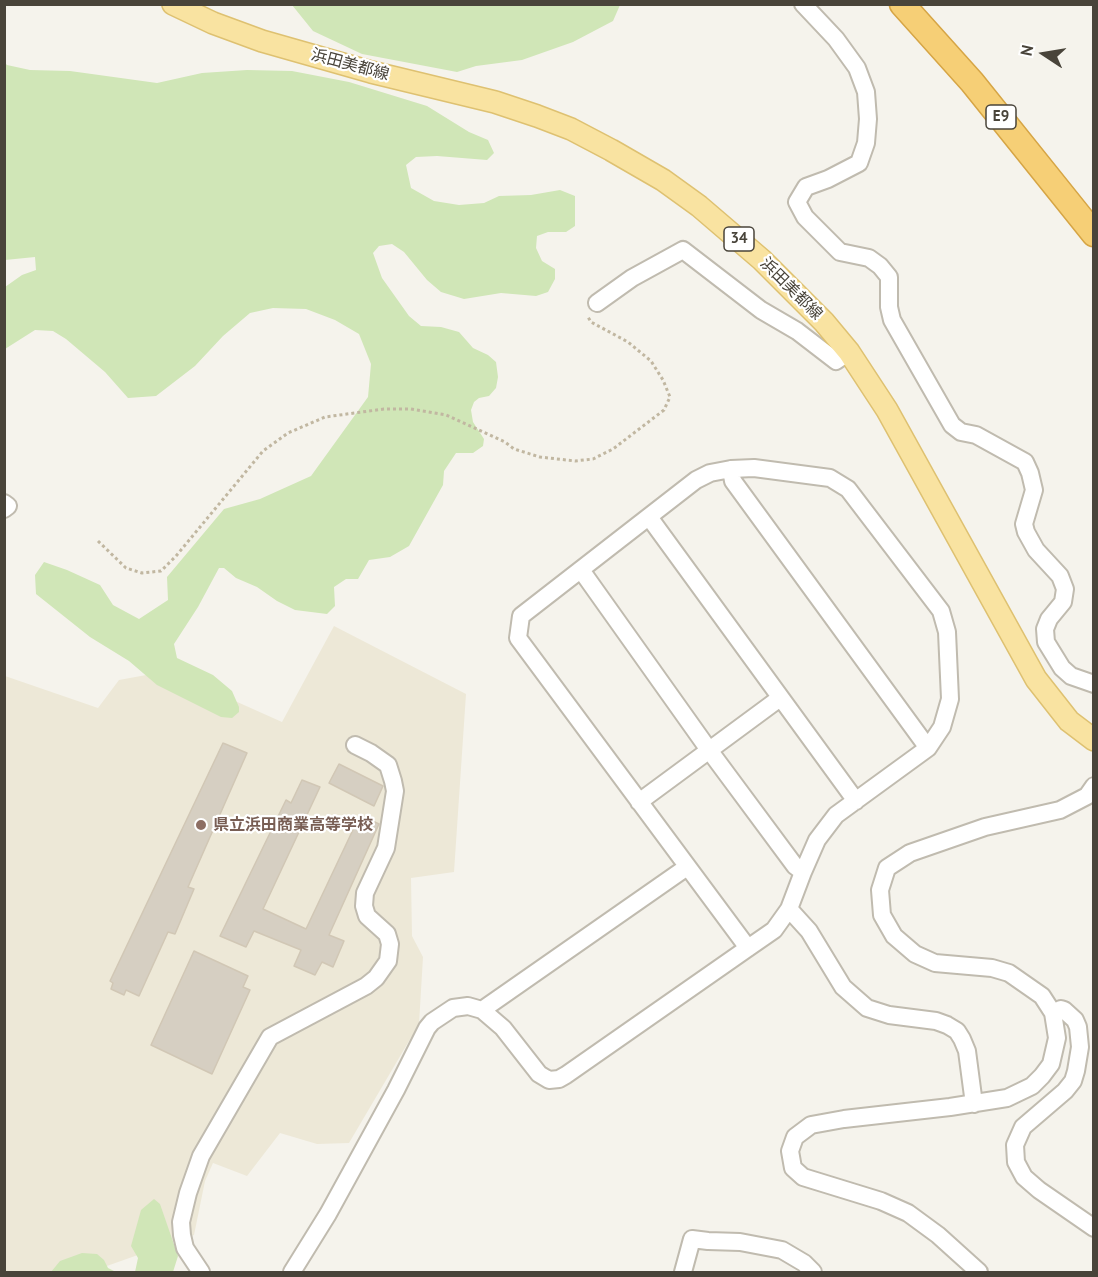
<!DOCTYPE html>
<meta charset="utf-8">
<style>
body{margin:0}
#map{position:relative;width:1098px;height:1277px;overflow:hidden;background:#f5f3ec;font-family:"PT Sans",sans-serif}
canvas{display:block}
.frame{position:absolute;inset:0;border:6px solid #49443a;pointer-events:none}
.north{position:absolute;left:1014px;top:24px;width:60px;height:60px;-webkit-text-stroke:4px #fff;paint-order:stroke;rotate:282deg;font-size:16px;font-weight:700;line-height:24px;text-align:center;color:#49443a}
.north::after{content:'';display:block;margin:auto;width:21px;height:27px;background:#49443a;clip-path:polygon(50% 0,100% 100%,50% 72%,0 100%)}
</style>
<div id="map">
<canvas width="1098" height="1277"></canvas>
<div class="frame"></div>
<div class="north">N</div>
</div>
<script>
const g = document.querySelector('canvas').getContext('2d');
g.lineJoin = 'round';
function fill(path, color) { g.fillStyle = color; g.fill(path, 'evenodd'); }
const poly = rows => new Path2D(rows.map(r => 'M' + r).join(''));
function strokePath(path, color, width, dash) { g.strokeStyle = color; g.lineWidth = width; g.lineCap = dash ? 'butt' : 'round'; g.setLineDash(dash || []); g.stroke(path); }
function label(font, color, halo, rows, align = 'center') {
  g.font = font + ' "PT Sans","Noto Sans JP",sans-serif'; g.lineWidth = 4.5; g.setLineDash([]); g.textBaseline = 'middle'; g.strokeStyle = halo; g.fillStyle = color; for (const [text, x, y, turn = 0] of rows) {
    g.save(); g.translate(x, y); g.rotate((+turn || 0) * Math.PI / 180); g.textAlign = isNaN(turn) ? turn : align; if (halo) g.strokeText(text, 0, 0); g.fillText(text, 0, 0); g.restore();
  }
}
const education = poly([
 [334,626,466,694,454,872,411,878,412,936,423,957,419,1024,349,1143,317,1144,280,1133,247,1176,213,1163,205,1181,194,1235,90,1272,5,1272,5,676,98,708,119,680,168,671,282,722]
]);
const green = poly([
 [292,5,620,5,613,21,573,42,522,60,476,66,457,72,362,54,313,31],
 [5,63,7,65,30,70,70,71,157,83,202,73,247,70,292,71,349,82,427,106,469,132,488,140,494,153,487,160,437,156,416,157,406,165,411,188,434,201,459,205,484,203,499,196,531,195,560,190,575,196,575,226,566,232,548,232,537,236,536,248,542,261,555,269,555,279,548,292,536,296,501,293,464,299,441,292,427,280,404,252,392,244,379,246,373,253,382,278,409,316,421,326,441,327,459,332,473,348,488,355,496,362,498,377,496,388,489,396,479,398,474,402,471,410,473,422,484,439,483,446,473,453,456,453,444,471,443,485,409,546,390,557,369,560,358,579,346,579,334,587,335,606,327,614,295,610,277,601,257,587,236,578,224,568,219,568,198,607,174,644,177,658,213,675,232,691,239,707,239,712,232,718,221,717,157,685,129,661,90,637,36,594,35,575,44,562,67,570,100,585,113,605,139,619,168,600,167,577,224,509,260,499,311,476,368,397,371,364,359,334,335,320,306,309,273,308,250,313,223,336,195,366,156,396,128,398,105,372,66,339,53,331,35,330,5,349,5,287,22,275,36,270,35,257,5,260],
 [154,1199,160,1204,178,1256,173,1272,135,1272,138,1258,131,1246,141,1210],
 [82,1253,97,1254,104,1260,108,1268,116,1272,51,1272,60,1261]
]);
const building = poly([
 [223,743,247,753,188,887,194,889,175,934,168,932,139,996,126,990,124,995,111,989,113,983,110,981,223,743],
 [339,764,383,786,374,806,329,783,339,764],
 [302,780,320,787,263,909,306,929,360,815,379,824,329,935,344,941,333,967,322,962,315,975,294,966,301,950,254,931,246,947,220,936,286,800,291,803,302,780],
 [194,951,248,976,243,987,250,990,212,1074,151,1045,194,951]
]);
const path = poly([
 [98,541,126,568,142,573,161,571,176,556,263,451,288,433,325,417,384,409,411,409,446,415,505,442,514,449,540,457,575,461,593,459,613,449,664,410,670,397,663,380,651,361,628,342,591,322,588,317]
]);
const minor = poly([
 [803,4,836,39,857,68,866,92,868,119,866,143,859,163,828,179,806,187,797,202,805,217,840,252,869,258,880,266,889,277,889,307,892,320,952,425,961,432,976,435,1025,462,1030,473,1034,490,1024,524,1026,532,1036,550,1060,576,1065,589,1063,602,1049,619,1045,629,1046,642,1062,668,1071,676,1094,684],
 [597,303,632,278,683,250,761,310,797,331,836,361,849,352],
 [731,469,733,481,928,748],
 [4,503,8,506,4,509],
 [649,517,856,801],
 [581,570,709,750,795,866,803,872],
 [639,802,780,698],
 [789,909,809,931,843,987,867,1008,889,1015,936,1021,947,1025,957,1031,962,1039,967,1051,974,1104],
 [482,1010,687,867],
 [1053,1013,1061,1009,1064,1010,1075,1020,1078,1027,1080,1047,1076,1071,1073,1081,1065,1091,1023,1127,1015,1145,1016,1162,1024,1177,1039,1190,1094,1228],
 [201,1272,185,1248,182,1235,181,1222,188,1193,201,1156,270,1037,366,986,376,978,388,961,390,944,387,934,367,916,364,906,365,893,386,848,395,791,393,781,388,765,371,753,355,745],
 [292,1272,328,1214,396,1090,427,1028,432,1022,453,1008,468,1006,482,1010,503,1028,539,1074,549,1080,559,1079,566,1075,748,948,774,930,789,909,803,872,817,840,836,815,928,748,942,727,950,699,947,632,941,611,848,489,830,478,754,468,731,469,710,473,696,480,521,616,518,638,748,948],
 [683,1272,692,1239,708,1241,740,1242,782,1250,804,1263,813,1272],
 [979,1272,938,1235,908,1213,881,1201,803,1177,793,1168,790,1151,795,1137,811,1125,844,1119,950,1107,1007,1098,1032,1086,1042,1076,1051,1064,1057,1038,1053,1013,1042,996,1009,973,992,968,935,963,915,954,894,936,882,915,880,890,887,868,910,853,985,827,1060,810,1087,796,1094,786]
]);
const major = poly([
 [173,4,213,23,262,41,371,72,495,102,537,116,571,129,611,150,663,180,699,206,762,260,824,322,849,352,887,410,1036,679,1069,721,1094,740]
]);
const highway = poly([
 [902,4,972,82,1094,234]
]);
const markers = [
 [201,825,6,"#8d6e63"]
];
const shields = [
 [1001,117,30],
 [739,239,30]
];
const shieldNames = [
 ["E9",1001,117],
 ["34",739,239]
];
const streetNames = [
 ["浜田美都線",350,65,15],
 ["浜田美都線",791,289,45]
];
const educationNames = [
 ["県立浜田商業高等学校",213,825]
];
fill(education, '#ede8d7');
fill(green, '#d0e6b7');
fill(building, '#d6cfc2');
strokePath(building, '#d1c7b5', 1.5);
strokePath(minor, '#c0bbaf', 20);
strokePath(major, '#dec171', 24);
strokePath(highway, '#d6a545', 27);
strokePath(path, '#c1b7a1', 3, [3, 3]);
strokePath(minor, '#fff', 16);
strokePath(major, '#f9e3a1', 21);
strokePath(highway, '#f6cf76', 24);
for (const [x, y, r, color] of markers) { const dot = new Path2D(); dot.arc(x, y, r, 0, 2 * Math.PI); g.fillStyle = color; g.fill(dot); strokePath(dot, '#fff', 2); }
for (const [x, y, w] of shields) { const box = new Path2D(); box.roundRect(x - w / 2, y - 12, w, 24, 4.5); g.fillStyle = '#fff'; g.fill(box); strokePath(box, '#49443a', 1.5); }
label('bold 15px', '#49443a', null, shieldNames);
label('16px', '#49443a', '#fff', streetNames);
label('bold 16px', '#785e54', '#fff', educationNames, 'left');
</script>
